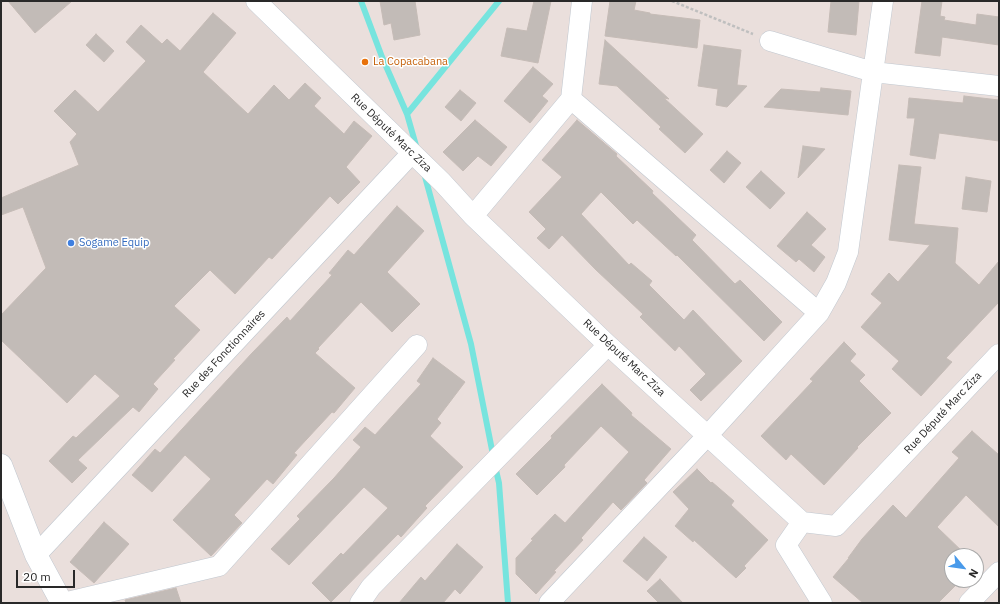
<!DOCTYPE html>
<meta charset="utf-8">
<style>
body{margin:0}
#map{position:relative;width:1000px;height:604px;overflow:hidden;background:#eadfdc;font-family:"IBM Plex Sans",sans-serif}
canvas{display:block}
.frame{position:absolute;inset:0;border:2px solid #292929;pointer-events:none}
.north{position:absolute;left:944px;top:548px;width:40px;height:40px;box-sizing:border-box;background:#fff;border:1px solid #a9a9a9;border-radius:50%;rotate:119deg;font-size:11px;font-weight:700;line-height:16px;text-align:center;color:#292929}
.north::after{content:'';display:block;margin:auto;width:14px;height:18px;background:#499aea;clip-path:polygon(50% 0,100% 100%,50% 72%,0 100%)}
.scale{position:absolute;left:16px;top:570px;width:59px;height:18px;box-sizing:border-box;border:2px solid #292929;border-top:0;padding-left:5px;font-size:12px;line-height:14px;white-space:nowrap;color:#292929;-webkit-text-stroke:3px #fff;paint-order:stroke}
</style>
<div id="map">
<canvas width="1000" height="604"></canvas>
<div class="frame"></div>
<div class="north">N</div>
<div class="scale">20 m</div>
</div>
<script>
const g = document.querySelector('canvas').getContext('2d');
g.lineJoin = 'round';
const poly = rows => new Path2D(rows.map(r => 'M' + r).join(''));
function strokePath(path, color, width, dash) { g.strokeStyle = color; g.lineWidth = width; g.lineCap = dash ? 'butt' : 'round'; g.setLineDash(dash || []); g.stroke(path); }
function fill(path, color) { g.fillStyle = color; g.fill(path, 'evenodd'); }
function label(font, color, halo, rows, align = 'center') {
  g.font = font + ' "IBM Plex Sans",sans-serif'; g.lineWidth = 3; g.setLineDash([]); g.textBaseline = 'middle'; g.strokeStyle = halo; g.fillStyle = color; for (const [text, x, y, turn = 0] of rows) {
    g.save(); g.translate(x, y); g.rotate((+turn || 0) * Math.PI / 180); g.textAlign = isNaN(turn) ? turn : align; if (halo) g.strokeText(text, 0, 0); g.fillText(text, 0, 0); g.restore();
  }
}
const stream = poly([
 [361,1,382,57,407,114],
 [417,149,407,114,499,1],
 [424,173,471,344,493,455],
 [495,466,499,483,508,603]
]);
const building = poly([
 [8,1,72,1,35,33,8,1],
 [380,1,415,1,420,35,394,40,391,23,384,25,380,1],
 [534,1,551,1,538,63,501,56,507,28,527,31,534,1],
 [610,1,636,1,634,10,650,13,650,14,700,20,697,48,605,36,610,1],
 [831,1,859,1,856,35,828,32,831,1],
 [922,1,942,1,940,16,945,17,944,20,976,25,977,14,999,17,999,45,942,37,940,56,915,53,922,1],
 [213,13,236,33,203,72,248,114,274,85,289,100,305,83,321,98,314,106,344,134,354,121,372,136,346,167,360,182,338,204,330,196,272,259,269,257,235,294,210,270,174,306,200,330,173,359,175,360,153,384,158,389,139,412,133,407,78,460,87,468,72,483,49,461,73,436,76,438,120,396,95,374,67,403,1,340,1,315,46,268,23,207,1,215,1,198,79,165,70,142,77,134,54,111,75,90,98,112,146,61,126,42,141,25,162,44,167,39,180,51,213,13],
 [96,34,114,51,104,62,86,45,96,34],
 [605,40,669,99,664,98,703,134,685,153,659,129,661,127,617,86,599,84,605,40],
 [704,45,741,50,737,85,747,86,727,107,716,105,718,89,698,86,704,45],
 [533,67,553,84,542,96,548,101,530,123,504,101,533,67],
 [821,88,851,91,848,115,764,107,781,89,820,92,821,88],
 [460,90,476,103,461,121,445,107,460,90],
 [964,96,999,100,999,141,939,133,935,159,910,155,915,118,907,118,909,98,963,103,964,96],
 [475,120,507,147,491,166,478,156,463,171,443,152,475,120],
 [577,120,617,154,616,156,653,191,652,193,696,235,692,240,735,284,740,280,782,322,764,341,677,255,676,256,637,220,633,224,601,192,581,214,629,265,631,263,652,281,649,285,684,320,693,310,742,361,701,401,690,390,706,374,679,346,675,351,640,317,643,314,596,270,562,235,549,249,537,238,546,229,529,212,562,177,542,160,577,120],
 [803,146,825,149,798,178,803,146],
 [727,151,741,163,724,183,710,170,727,151],
 [899,165,921,167,914,224,958,228,955,263,979,285,999,261,999,302,946,358,952,362,921,396,892,369,899,361,861,327,882,303,871,294,889,273,898,282,930,245,889,240,899,165],
 [761,171,785,193,770,209,746,187,761,171],
 [966,177,991,181,987,212,962,209,966,177],
 [397,206,424,231,387,272,420,304,392,332,361,302,318,348,319,349,315,353,355,388,334,413,332,412,294,453,297,455,273,484,267,479,234,515,242,523,211,556,173,520,211,479,185,455,152,492,132,475,155,449,160,453,252,353,287,317,290,321,332,275,329,273,348,250,354,255,397,206],
 [807,212,826,229,811,245,825,257,814,272,799,259,796,262,777,246,807,212],
 [844,342,856,354,850,361,865,375,859,381,891,413,857,447,858,448,824,485,791,454,786,460,761,436,813,381,810,379,844,342],
 [433,358,465,382,437,419,441,423,430,436,463,467,425,506,427,508,401,537,398,534,331,602,312,583,341,553,343,555,388,508,364,487,289,565,271,549,300,519,297,516,334,478,361,447,353,440,365,427,375,435,421,384,417,381,433,358],
 [602,384,632,413,631,415,671,449,644,480,647,483,621,510,613,502,581,538,583,540,554,571,556,572,536,594,516,574,516,558,533,540,531,539,555,514,565,523,629,452,601,426,564,465,565,467,537,495,516,474,552,438,551,436,602,384],
 [972,431,999,455,999,527,966,495,937,527,967,556,952,556,952,580,961,580,938,603,863,603,833,577,849,558,848,558,862,539,893,505,906,518,959,458,952,452,972,431],
 [697,469,711,483,712,482,734,501,731,505,768,540,744,566,746,568,736,578,694,540,693,542,675,526,689,509,673,492,697,469],
 [104,522,129,544,94,583,70,562,104,522],
 [644,537,667,557,647,581,623,561,644,537],
 [457,544,483,567,460,594,455,589,443,603,399,603,421,577,425,581,457,544],
 [660,579,683,603,659,603,647,591,660,579],
 [176,588,181,603,126,603,125,600,176,588]
]);
const path = poly([
 [672,1,753,34]
]);
const street = poly([
 [256,1,442,182,473,216,608,345,802,522,836,526,999,354],
 [770,41,873,72,999,86],
 [571,99,582,1],
 [473,216,571,99,819,313],
 [802,522,786,545,822,603],
 [36,555,411,154],
 [63,603,219,566,417,345],
 [360,603,371,587,608,345],
 [549,603,708,435,819,313,836,283,848,252,883,1],
 [969,603,999,572]
]);
const secondary = poly([
 [1,465,36,555,62,603]
]);
const markers = [
 [365,62,4,"#e8710a"],
 [71,243,4,"#3f7fe0"]
];
const foodNames = [
 ["La Copacabana",373,62]
];
const streetNames = [
 ["Rue Député Marc Ziza",391,133,44],
 ["Rue des Fonctionnaires",224,354,-47],
 ["Rue Député Marc Ziza",624,358,43],
 ["Rue Député Marc Ziza",943,413,-47]
];
const shopNames = [
 ["Sogame Equip",79,243]
];
strokePath(stream, '#77e4de', 6);
fill(building, '#c2bbb7');
strokePath(building, '#c5bbb6', 1);
strokePath(street, '#c0c7cf', 21);
strokePath(secondary, '#c0c7cf', 23);
strokePath(path, '#bfbfbf', 2.5, [3, 2]);
strokePath(street, '#fff', 20);
strokePath(secondary, '#fff', 22);
for (const [x, y, r, color] of markers) { const dot = new Path2D(); dot.arc(x, y, r, 0, 2 * Math.PI); g.fillStyle = color; g.fill(dot); strokePath(dot, '#fff', 1.5); }
label('11px', '#c56008', '#fff', foodNames, 'left');
label('11px', '#292929', '#fff', streetNames);
label('11px', '#366cbe', '#fff', shopNames, 'left');
</script>
